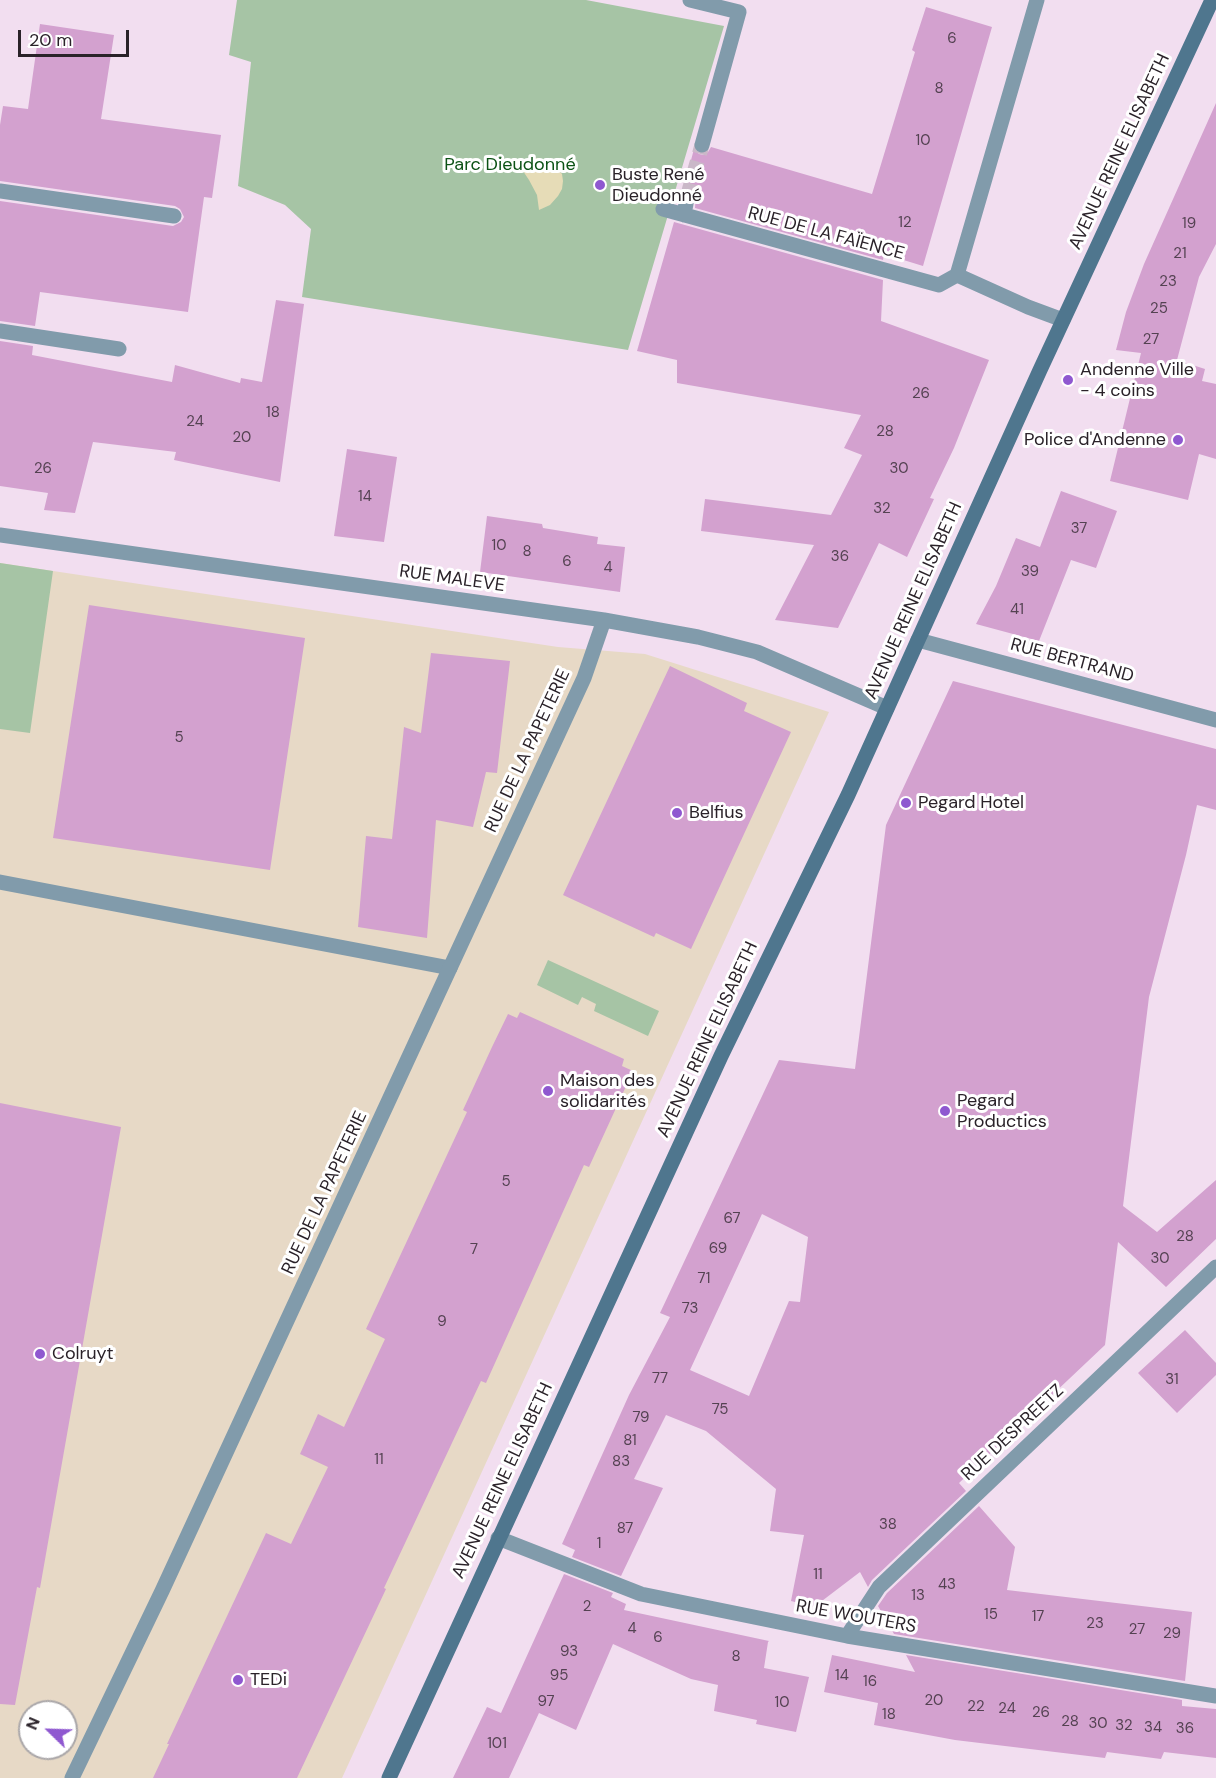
<!DOCTYPE html>
<meta charset="utf-8">
<style>
body{margin:0}
#map{position:relative;width:1216px;height:1778px;overflow:hidden;background:#f2def0;font-family:"DM Sans",sans-serif}
canvas{display:block}
.north{position:absolute;left:18px;top:1700px;width:60px;height:60px;box-sizing:border-box;background:#fff;border:2px solid #aaa7a9;border-radius:50%;rotate:293deg;font-size:16px;font-weight:700;line-height:24px;text-align:center;color:#2a2229}
.north::after{content:'';display:block;margin:auto;width:21px;height:27px;background:#8f58d0;clip-path:polygon(50% 0,100% 100%,50% 72%,0 100%)}
.scale{position:absolute;left:18px;top:30px;width:111px;height:27px;box-sizing:border-box;border:3px solid #2a2229;border-top:0;padding-left:8px;font-size:18px;line-height:21px;white-space:nowrap;color:#2a2229;-webkit-text-stroke:4px #fff;paint-order:stroke}
</style>
<div id="map">
<canvas width="1216" height="1778"></canvas>
<div class="north">N</div>
<div class="scale">20 m</div>
</div>
<script>
const g = document.querySelector('canvas').getContext('2d');
g.lineJoin = 'round';
function fill(path, color) { g.fillStyle = color; g.fill(path, 'evenodd'); }
const poly = rows => new Path2D(rows.map(r => 'M' + r).join(''));
function strokePath(path, color, width, dash) { g.strokeStyle = color; g.lineWidth = width; g.lineCap = dash ? 'butt' : 'round'; g.setLineDash(dash || []); g.stroke(path); }
function label(font, color, halo, rows, align = 'center') {
  g.font = font + ' "DM Sans",sans-serif'; g.lineWidth = 6; g.setLineDash([]); g.textBaseline = 'middle'; g.strokeStyle = halo; g.fillStyle = color; for (const [text, x, y, turn = 0] of rows) {
    g.save(); g.translate(x, y); g.rotate((+turn || 0) * Math.PI / 180); g.textAlign = isNaN(turn) ? turn : align; if (halo) g.strokeText(text, 0, 0); g.fillText(text, 0, 0); g.restore();
  }
}
const commercial = poly([
 [0,563,558,647,645,654,829,712,342,1778,0,1778],
 [30,1712,66,1712,66,1748,30,1748]
]);
const green = poly([
 [237,0,586,0,724,26,628,350,302,297,311,229,285,205,238,186,251,62,229,55],
 [0,563,53,571,30,733,0,729],
 [548,960,659,1011,648,1036,594,1011,596,1004,582,997,578,1005,537,985]
]);
const sand = poly([
 [538,158,553,164,562,174,563,181,562,189,558,196,550,205,539,210,537,195,529,180,519,165,526,160]
]);
const building = poly([
 [926,7,992,27,923,266,884,254,883,260,695,208,696,194,689,189,683,190,694,149,699,154,704,155,708,152,711,147,872,194,915,52,912,50],
 [40,24,114,35,101,119,221,135,212,198,204,197,188,312,40,292,35,326,0,321,0,201,173,226,181,222,184,217,180,209,175,206,0,181,0,125,3,106,28,109],
 [1216,103,1216,244,1199,277,1177,360,1205,369,1202,381,1216,384,1216,459,1199,454,1188,500,1110,481,1141,353,1116,350,1126,312,1144,264],
 [674,222,883,280,881,321,989,360,954,448,930,498,934,499,907,557,879,543,838,628,775,620,814,545,701,531,705,499,831,515,862,455,844,448,861,415,677,383,677,360,637,351],
 [276,300,304,304,280,482,174,460,176,452,93,442,75,513,44,510,48,493,0,486,0,341,33,346,32,355,172,382,175,365,240,383,241,378,262,382],
 [347,449,397,457,384,542,334,536],
 [1061,491,1117,511,1096,568,1071,560,1039,641,976,624,996,586,1016,538,1040,547],
 [487,516,542,524,543,528,598,537,597,544,625,547,620,592,480,572],
 [89,605,305,638,270,870,53,838],
 [431,653,510,661,497,773,486,772,473,827,436,820,427,938,358,927,366,836,392,839,404,727,421,733],
 [670,666,747,703,744,711,791,732,691,949,656,933,654,937,563,895],
 [953,681,1216,749,1216,810,1197,805,1186,855,1149,997,1123,1206,1157,1232,1216,1180,1216,1239,1166,1287,1118,1242,1105,1345,959,1483,966,1491,872,1580,868,1587,860,1572,814,1607,791,1601,804,1535,770,1531,776,1489,706,1431,666,1415,634,1479,663,1488,621,1576,572,1557,575,1550,562,1544,629,1395,670,1317,660,1313,779,1060,855,1069,886,825],
 [762,1214,808,1237,800,1302,789,1301,749,1396,690,1370],
 [520,1012,624,1059,622,1066,633,1071,589,1167,584,1165,486,1383,481,1381,384,1588,386,1589,297,1778,153,1778,169,1744,167,1744,266,1533,291,1544,328,1467,300,1454,318,1414,344,1427,385,1339,366,1329,467,1112,463,1110,492,1047,508,1014,517,1018],
 [0,1103,121,1127,40,1588,37,1587,15,1705,0,1704],
 [1185,1330,1216,1363,1216,1375,1177,1413,1138,1373],
 [979,1506,1015,1547,1007,1590,1192,1612,1185,1681,894,1634,878,1606,887,1593],
 [564,1574,613,1593,611,1597,626,1604,624,1610,769,1641,768,1642,764,1668,809,1677,796,1732,756,1724,757,1720,714,1711,718,1685,691,1679,613,1644,576,1730,539,1713,509,1778,453,1778,487,1707,501,1713],
 [832,1655,915,1672,906,1655,1182,1700,1182,1706,1216,1709,1216,1758,1164,1752,1161,1759,1107,1752,1105,1758,955,1740,874,1725,878,1703,824,1692]
]);
const minorTunnel = poly([
 [687,198,702,145]
]);
const service = poly([
 [0,191,174,216],
 [0,331,119,349],
 [0,882,450,968]
]);
const minor = poly([
 [690,0,739,12,702,145],
 [1037,0,957,275,1028,307,1063,320],
 [663,209,939,285,957,275],
 [684,215,687,198],
 [0,535,604,620,698,637,757,652,887,708],
 [918,640,1216,720],
 [498,1538,641,1594,847,1636,1216,1696],
 [847,1636,879,1587,1216,1267],
 [72,1778,162,1591,584,678,604,620]
]);
const secondary = poly([
 [389,1778,721,1056,848,795,1040,370,1212,0]
]);
const markers = [
 [600,185,6,"#8f58d0"],
 [1068,380,6,"#8f58d0"],
 [1178,440,6,"#8f58d0"],
 [906,803,6,"#8f58d0"],
 [677,813,6,"#8f58d0"],
 [548,1091,6,"#8f58d0"],
 [945,1111,6,"#8f58d0"],
 [40,1354,6,"#8f58d0"],
 [238,1680,6,"#8f58d0"]
];
const numberNames = [
 ["6",952,39],
 ["8",939,89],
 ["10",923,141],
 ["12",905,223],
 ["19",1189,224],
 ["21",1180,254],
 ["23",1168,282],
 ["25",1159,309],
 ["27",1151,340],
 ["26",921,394],
 ["18",273,413],
 ["24",195,422],
 ["28",885,432],
 ["20",242,438],
 ["26",43,469],
 ["30",899,469],
 ["14",365,497],
 ["32",882,509],
 ["37",1079,529],
 ["10",499,546],
 ["8",527,552],
 ["36",840,557],
 ["6",567,562],
 ["4",608,568],
 ["39",1030,572],
 ["41",1017,610],
 ["5",179,738],
 ["5",506,1182],
 ["67",732,1219],
 ["28",1185,1237],
 ["69",718,1249],
 ["7",474,1250],
 ["30",1160,1259],
 ["71",704,1279],
 ["73",690,1309],
 ["9",442,1322],
 ["77",660,1379],
 ["31",1172,1380],
 ["75",720,1410],
 ["79",641,1418],
 ["81",630,1441],
 ["11",379,1460],
 ["83",621,1462],
 ["38",888,1525],
 ["87",625,1529],
 ["1",599,1544],
 ["11",818,1575],
 ["43",947,1585],
 ["13",918,1596],
 ["2",587,1607],
 ["15",991,1615],
 ["17",1038,1617],
 ["23",1095,1624],
 ["4",632,1629],
 ["27",1137,1630],
 ["29",1172,1634],
 ["6",658,1638],
 ["93",569,1652],
 ["8",736,1657],
 ["95",559,1676],
 ["14",842,1676],
 ["16",870,1682],
 ["20",934,1701],
 ["97",546,1702],
 ["10",782,1703],
 ["22",976,1707],
 ["24",1007,1709],
 ["26",1041,1713],
 ["18",889,1715],
 ["28",1070,1722],
 ["30",1098,1724],
 ["32",1124,1726],
 ["34",1153,1728],
 ["36",1185,1729],
 ["101",497,1744]
];
const streetNames = [
 ["AVENUE REINE ELISABETH",1120,152,-65],
 ["RUE DE LA FAÏENCE",826,234,15],
 ["RUE MALEVE",452,579,8],
 ["AVENUE REINE ELISABETH",914,601,-66],
 ["RUE BERTRAND",1072,661,15],
 ["RUE DE LA PAPETERIE",528,751,-65],
 ["AVENUE REINE ELISABETH",708,1040,-65],
 ["RUE DE LA PAPETERIE",325,1193,-65],
 ["RUE DESPREETZ",1013,1433,-43],
 ["AVENUE REINE ELISABETH",503,1481,-65],
 ["RUE WOUTERS",856,1617,10]
];
const parkNames = [
 ["Parc Dieudonné",510,165]
];
const poiNames = [
 ["Buste René",612,175],
 ["Dieudonné",612,196],
 ["Andenne Ville",1080,370],
 ["- 4 coins",1080,391],
 ["Police d'Andenne",1166,440,"right"],
 ["Pegard Hotel",918,803],
 ["Belfius",689,813],
 ["Maison des",560,1081],
 ["solidarités",560,1102],
 ["Pegard",957,1101],
 ["Productics",957,1122],
 ["Colruyt",52,1354],
 ["TEDi",250,1680]
];
fill(commercial, '#e7d9c6');
fill(green, '#a6c4a5');
fill(sand, '#e6dcb7');
fill(building, '#d3a1cf');
strokePath(minorTunnel, '#cab8c8', 15, [15, 8]);
strokePath(service, '#819bab', 15);
strokePath(minor, '#819bab', 15);
strokePath(secondary, '#4f768e', 15);
for (const [x, y, r, color] of markers) { const dot = new Path2D(); dot.arc(x, y, r, 0, 2 * Math.PI); g.fillStyle = color; g.fill(dot); strokePath(dot, '#fff', 2); }
label('15px', '#544252', null, numberNames);
label('18px', '#2a2229', '#fff', streetNames);
label('18px', '#0c5215', '#fff', parkNames);
label('18px', '#2a2229', '#fff', poiNames, 'left');
</script>
